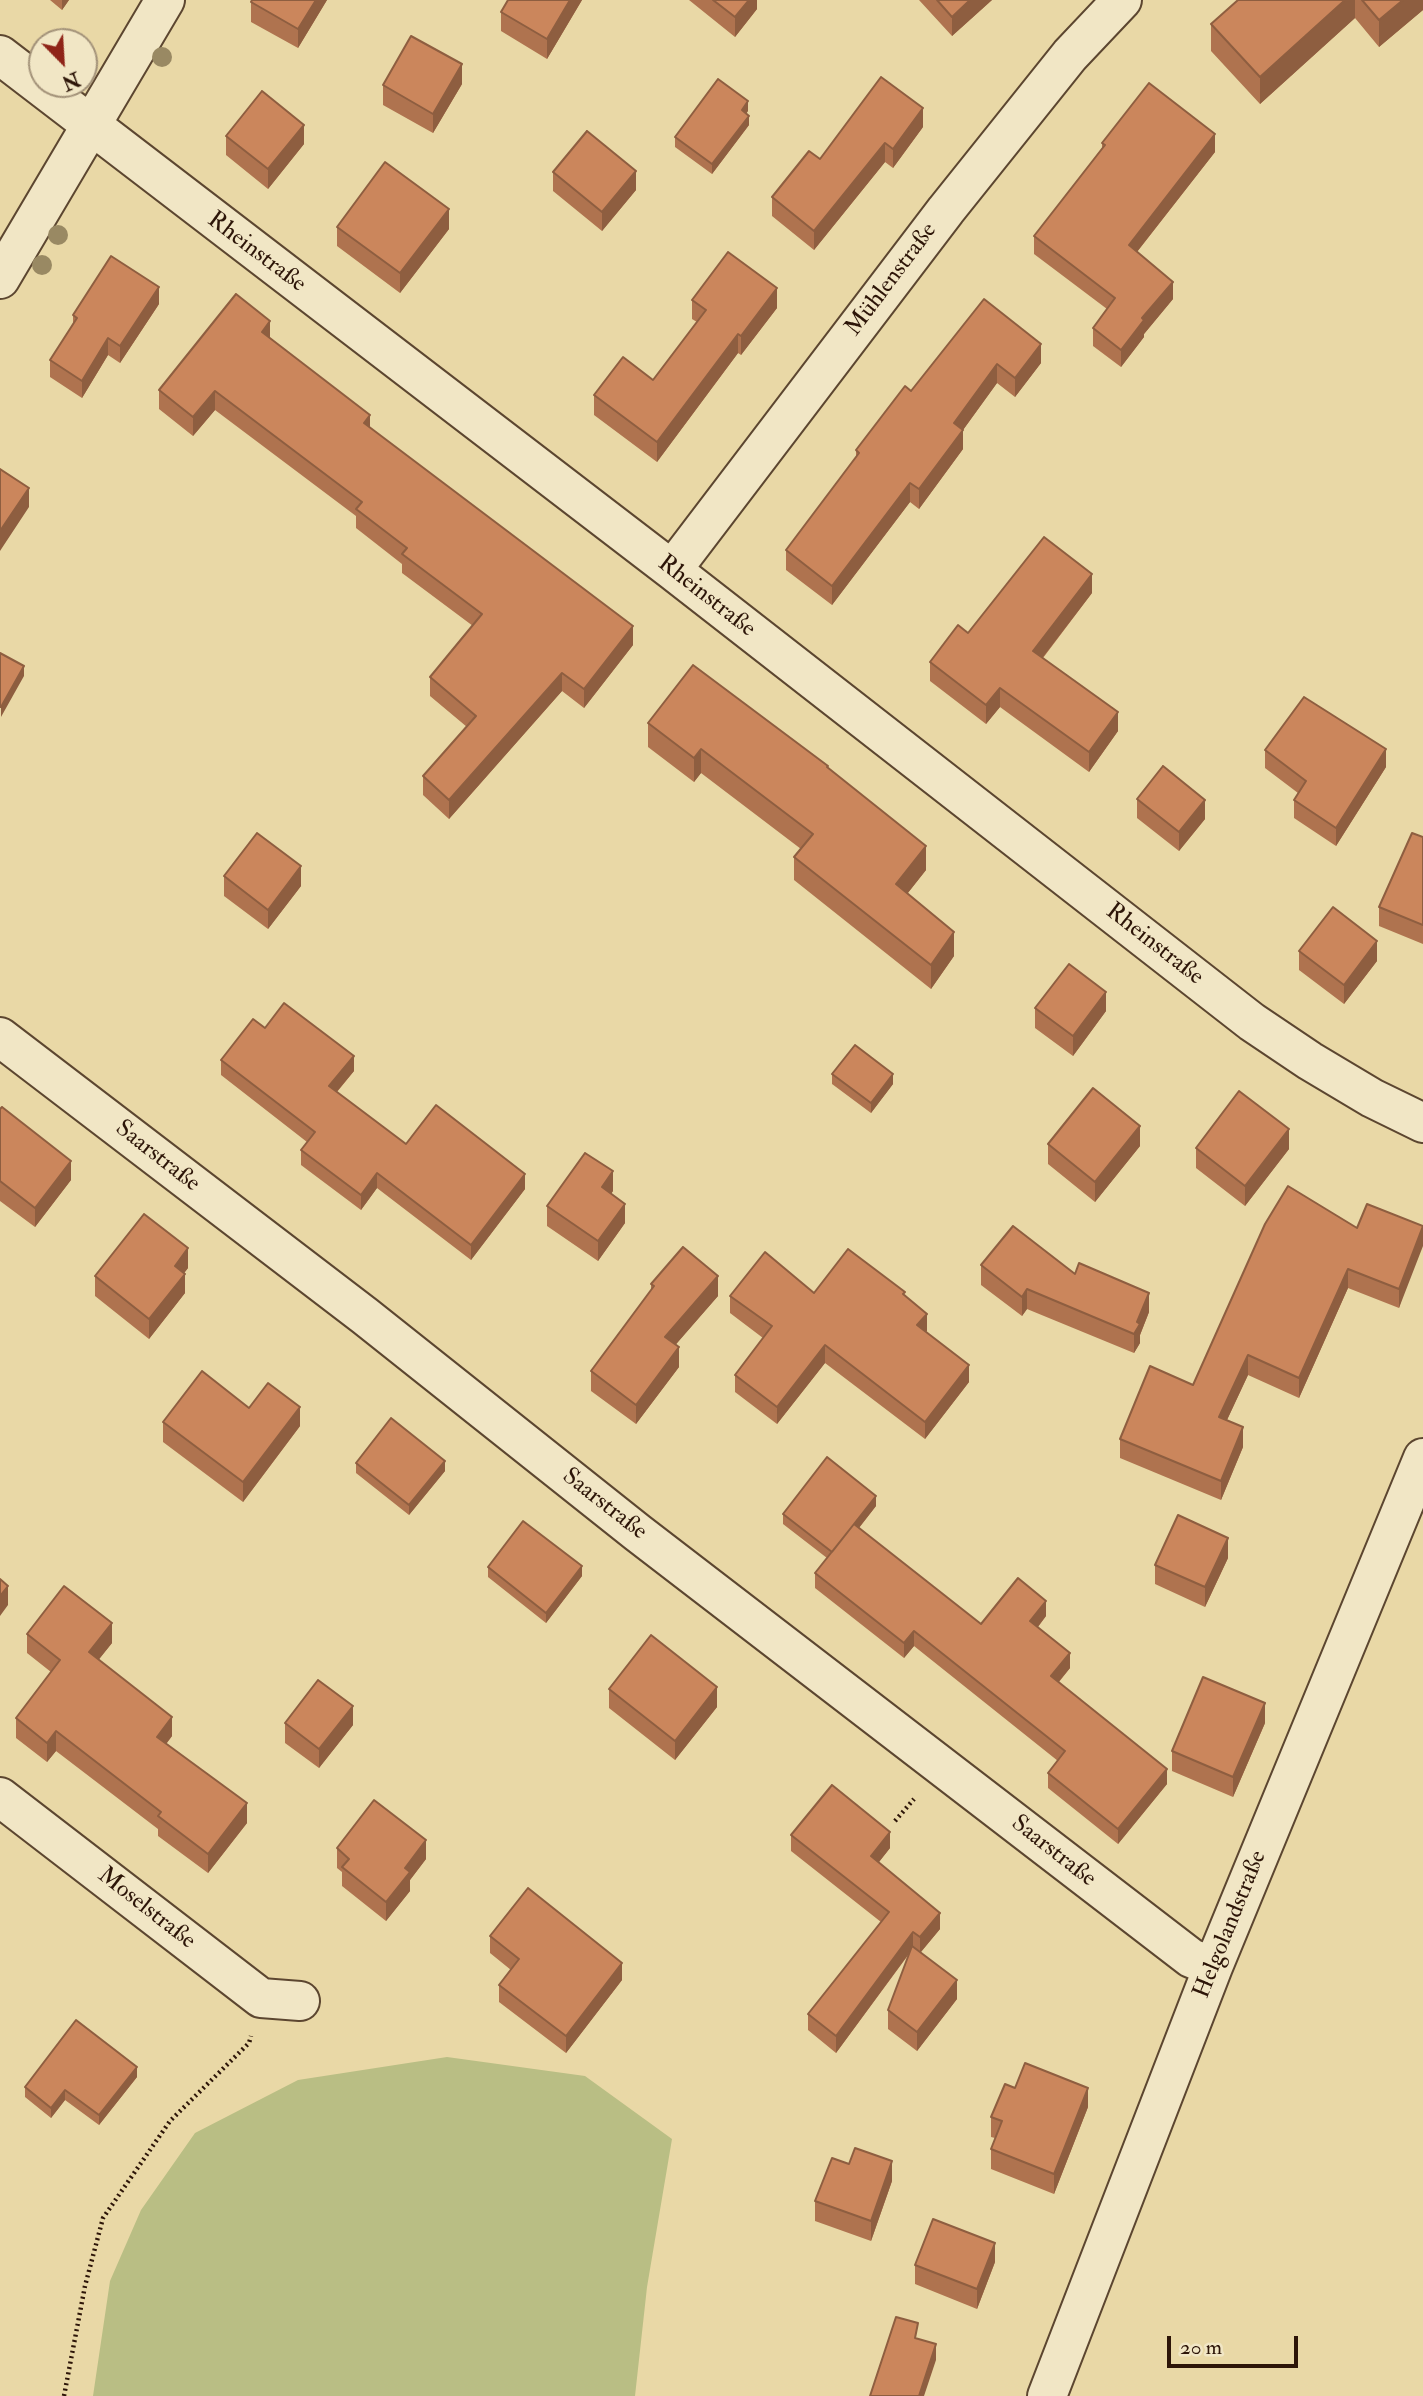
<!DOCTYPE html>
<meta charset="utf-8">
<style>
body{margin:0}
#map{position:relative;width:1423px;height:2396px;overflow:hidden;background:#e9d8a6;font-family:"IM FELL Double Pica",serif}
canvas{display:block}
.north{position:absolute;left:28px;top:28px;width:70px;height:70px;box-sizing:border-box;background:#f1e6c5;border:2px solid #a39279;border-radius:50%;rotate:156deg;font-size:19px;font-weight:700;line-height:28px;text-align:center;color:#2d1508}
.north::after{content:'';display:block;margin:auto;width:24px;height:32px;background:#8f2418;clip-path:polygon(50% 0,100% 100%,50% 72%,0 100%)}
.scale{position:absolute;left:1167px;top:2336px;width:131px;height:32px;box-sizing:border-box;border:4px solid #2d1508;border-top:0;padding-left:9px;font-size:21px;line-height:24px;white-space:nowrap;color:#2d1508;-webkit-text-stroke:5px #f1e6c5;paint-order:stroke}
</style>
<div id="map">
<canvas width="1423" height="2396"></canvas>
<div class="north">N</div>
<div class="scale">20 m</div>
</div>
<script>
const g = document.querySelector('canvas').getContext('2d');
g.lineJoin = 'round';
function fill(path, color) { g.fillStyle = color; g.fill(path, 'evenodd'); }
const poly = rows => new Path2D(rows.map(r => 'M' + r).join(''));
function strokePath(path, color, width, dash) { g.strokeStyle = color; g.lineWidth = width; g.lineCap = dash ? 'butt' : 'round'; g.setLineDash(dash || []); g.stroke(path); }
function label(font, color, halo, rows, align = 'center') {
  g.font = font + ' "IM FELL Double Pica",serif'; g.lineWidth = 6; g.setLineDash([]); g.textBaseline = 'middle'; g.strokeStyle = halo; g.fillStyle = color; for (const [text, x, y, turn = 0] of rows) {
    g.save(); g.translate(x, y); g.rotate((+turn || 0) * Math.PI / 180); g.textAlign = isNaN(turn) ? turn : align; if (halo) g.strokeText(text, 0, 0); g.fillText(text, 0, 0); g.restore();
  }
}
const green = poly([
 [447,2057,585,2076,672,2139,647,2287,635,2396,93,2396,110,2281,141,2210,195,2133,298,2080]
]);
const path = poly([
 [895,1821,914,1799],
 [64,2396,85,2286,103,2218,170,2121,249,2043,251,2036]
]);
const minor = poly([
 [0,55,672,570,1252,1022,1310,1061,1372,1098,1423,1123],
 [0,279,165,0],
 [672,570,946,210,1070,55,1122,0],
 [0,1037,365,1316,638,1533,1191,1958,1213,1967],
 [0,1797,261,1998,300,2001],
 [1047,2396,1213,1967,1423,1458]
]);
const trees = [
 [162,57],
 [58,235],
 [42,265]
];
const wall = poly([
 [50,0,69,0,62,10],
 [252,0,327,0,298,48,251,22,251,2],
 [508,0,582,0,547,59,501,31,501,12],
 [689,0,757,0,757,9,735,37],
 [919,0,992,0,952,36],
 [1238,0,1423,0,1423,10,1379,47,1355,18,1260,104,1211,51,1211,24],
 [462,84,433,133,383,105,383,85],
 [748,111,746,113,749,125,712,174,675,147,675,137],
 [923,127,893,168,885,162,814,250,772,216,772,197,820,159],
 [226,136,304,144,268,189,226,155],
 [1102,143,1215,152,1137,252,1173,299,1144,334,1144,337,1121,367,1093,346,1093,328,1107,309,1034,254,1034,236,1102,148],
 [553,172,636,190,602,231,553,191],
 [337,227,449,229,400,293,337,246],
 [984,299,1041,363,1015,397,997,383,963,430,963,449,919,509,910,502,832,605,786,570,786,550,856,458,856,450,911,391],
 [692,300,777,308,741,355,738,353,657,462,594,415,594,395,653,380,697,322,692,319],
 [159,304,120,363,108,355,82,398,50,377,50,360,73,325,73,315],
 [270,339,370,427,633,645,584,708,562,691,449,819,423,795,423,776,467,727,430,696,430,677,473,626,402,573,402,564,356,528,356,516,215,410,193,436,159,409,159,390],
 [1092,593,1043,658,1118,731,1089,772,1000,707,986,724,930,681,930,662,968,633],
 [648,723,828,768,926,870,907,894,954,956,931,989,794,880,794,857,801,849,701,773,694,782,648,747],
 [1265,750,1386,767,1336,846,1294,818,1294,800,1298,793,1265,768],
 [1137,799,1205,819,1179,851,1137,818],
 [1423,837,1423,944,1379,926,1379,907],
 [224,876,301,886,268,929,224,896],
 [1299,951,1377,961,1344,1004,1299,970],
 [1035,1008,1106,1011,1073,1056,1035,1028],
 [265,1028,354,1071,337,1092,406,1144,525,1189,471,1260,377,1188,361,1210,301,1165,301,1150,307,1142,221,1075,221,1060],
 [832,1074,893,1084,871,1113,832,1084],
 [0,1109,71,1180,35,1227,0,1201],
 [1048,1144,1140,1146,1095,1202,1048,1164],
 [1196,1148,1289,1149,1245,1206,1196,1168],
 [613,1191,611,1194,625,1223,598,1261,547,1226,547,1206],
 [1423,1226,1399,1308,1348,1288,1299,1398,1248,1375,1227,1420,1243,1447,1221,1500,1120,1458,1120,1439,1193,1385,1357,1228],
 [981,1265,1075,1274,1149,1312,1140,1335,1140,1343,1134,1353,1027,1309,1022,1316,981,1285],
 [188,1268,184,1273,185,1293,149,1339,95,1296,95,1276],
 [651,1284,718,1296,675,1345,679,1367,636,1424,591,1391,591,1371,651,1290],
 [814,1293,905,1296,926,1332,969,1382,925,1439,825,1363,777,1424,735,1392,735,1375,763,1338,730,1313,730,1296],
 [163,1422,300,1426,243,1502,163,1442],
 [356,1463,445,1471,409,1515,356,1473],
 [876,1506,859,1528,981,1624,1046,1616,1038,1627,1070,1668,1059,1682,1167,1784,1118,1844,1048,1788,1048,1773,1058,1761,914,1646,904,1658,815,1588,815,1573,827,1558,783,1524,783,1514],
 [1228,1558,1205,1607,1155,1584,1155,1565],
 [488,1567,582,1576,546,1623,488,1577],
 [27,1634,112,1643,98,1660,172,1736,166,1744,247,1823,208,1873,158,1836,158,1829,56,1751,47,1762,16,1738,16,1718,51,1672,27,1653],
 [609,1689,717,1707,675,1760,609,1708],
 [285,1723,353,1725,319,1768,285,1743],
 [1265,1723,1233,1797,1172,1771,1172,1751],
 [791,1835,890,1848,879,1862,940,1929,921,1952,957,1999,917,2051,888,2029,888,2010,909,1954,836,2053,808,2030,808,2014,881,1922,791,1851],
 [337,1848,426,1859,410,1880,410,1891,386,1921,342,1886,342,1872,337,1868],
 [490,1936,622,1980,566,2053,499,2002,499,1985,511,1970,490,1953],
 [137,2077,99,2125,65,2100,51,2118,25,2097,25,2087],
 [1088,2107,1054,2194,991,2169,991,2149,995,2138,991,2137,991,2117],
 [892,2181,871,2241,815,2221,815,2201],
 [995,2262,977,2309,915,2284,915,2265]
]);
const shadedWall = poly([
 [62,0,69,0,62,10],
 [316,0,327,0,298,48,298,29],
 [570,0,582,0,547,59,547,39],
 [749,0,757,0,757,9,735,37,735,17],
 [970,0,992,0,952,36,952,17],
 [1345,0,1355,0,1355,18,1260,104,1260,77],
 [1403,0,1423,0,1423,10,1379,47,1379,20],
 [462,64,462,84,433,133,433,114],
 [748,101,748,111,742,120,742,110],
 [923,108,923,127,893,168,893,149],
 [749,116,749,125,712,174,712,164],
 [304,125,304,144,268,189,268,169],
 [1215,134,1215,152,1129,262,1129,245],
 [885,143,885,162,814,250,814,231],
 [636,171,636,190,602,231,602,212],
 [449,209,449,229,400,293,400,273],
 [1173,282,1173,299,1144,334,1144,337,1121,367,1121,350,1142,318],
 [159,287,159,304,120,363,120,346],
 [777,288,777,308,741,355,741,336],
 [270,321,270,340,262,332],
 [738,334,738,353,657,462,657,442],
 [108,338,108,355,82,398,82,381],
 [1041,344,1041,363,1015,397,1015,378],
 [997,364,997,383,963,430,963,449,919,509,919,489,954,423],
 [215,391,215,410,193,436,193,417],
 [370,415,370,433,364,423],
 [910,483,910,502,832,605,832,586],
 [29,488,29,507,0,551,0,531],
 [1092,574,1092,593,1033,670,1033,651],
 [633,626,633,645,584,708,584,689],
 [24,666,24,676,1,717,1,707],
 [562,673,562,691,449,819,449,800],
 [1000,688,1000,707,986,724,986,705],
 [1118,712,1118,731,1089,772,1089,752],
 [701,749,701,773,694,782,694,758],
 [1386,749,1386,767,1336,846,1336,828],
 [1205,800,1205,819,1179,851,1179,832],
 [926,846,926,870,896,908,896,884],
 [301,866,301,886,268,929,268,910],
 [954,932,954,956,931,989,931,965],
 [1377,941,1377,961,1344,1004,1344,985],
 [1106,992,1106,1011,1073,1056,1073,1036],
 [354,1056,354,1071,329,1101,329,1086],
 [893,1074,893,1084,871,1113,871,1103],
 [1140,1126,1140,1146,1095,1202,1095,1182],
 [1289,1129,1289,1149,1245,1206,1245,1186],
 [71,1161,71,1180,35,1227,35,1208],
 [613,1171,613,1191,602,1207,602,1187],
 [377,1173,377,1188,361,1210,361,1195],
 [525,1174,525,1189,471,1260,471,1245],
 [625,1204,625,1223,598,1261,598,1241],
 [1423,1227,1423,1246,1399,1308,1399,1289],
 [188,1248,188,1268,175,1285,175,1266],
 [1348,1269,1348,1288,1299,1398,1299,1378],
 [185,1274,185,1293,149,1339,149,1319],
 [718,1276,718,1296,665,1357,665,1337],
 [1027,1289,1027,1309,1022,1316,1022,1297],
 [1149,1293,1149,1312,1140,1335,1140,1343,1134,1353,1134,1334,1137,1322],
 [927,1314,927,1331,917,1343,917,1325],
 [825,1345,825,1363,777,1424,777,1407],
 [679,1347,679,1367,636,1424,636,1405],
 [1248,1355,1248,1375,1219,1437,1219,1417],
 [969,1365,969,1382,925,1439,925,1422],
 [300,1407,300,1426,243,1502,243,1482],
 [1243,1427,1243,1447,1221,1500,1221,1481],
 [445,1461,445,1471,409,1515,409,1505],
 [876,1496,876,1506,832,1562,832,1553],
 [1228,1538,1228,1558,1205,1607,1205,1587],
 [582,1566,582,1576,546,1623,546,1613],
 [8,1586,8,1605,0,1616,0,1596],
 [1046,1601,1046,1616,1030,1637,1030,1621],
 [112,1623,112,1643,89,1672,89,1652],
 [914,1631,914,1646,904,1658,904,1643],
 [1070,1653,1070,1668,1051,1691,1051,1676],
 [717,1687,717,1707,675,1760,675,1741],
 [1265,1703,1265,1723,1233,1797,1233,1777],
 [353,1706,353,1725,319,1768,319,1749],
 [172,1717,172,1736,157,1756,157,1737],
 [56,1731,56,1751,47,1762,47,1743],
 [1167,1769,1167,1784,1118,1844,1118,1829],
 [247,1803,247,1823,208,1873,208,1854],
 [890,1832,890,1848,871,1872,871,1856],
 [426,1840,426,1859,410,1880,410,1891,386,1921,386,1902,405,1868],
 [940,1913,940,1929,920,1953,920,1937],
 [913,1932,913,1948,836,2053,836,2036],
 [622,1963,622,1980,566,2053,566,2036],
 [957,1980,957,1999,917,2051,917,2032],
 [137,2067,137,2077,99,2125,99,2115],
 [1088,2088,1088,2107,1054,2194,1054,2174],
 [65,2090,65,2100,51,2118,51,2108],
 [892,2161,892,2181,871,2241,871,2221],
 [995,2243,995,2262,977,2309,977,2289],
 [936,2344,936,2360,924,2396,919,2396]
]);
const building = poly([
 [252,0,316,0,298,29,251,2,252,0],
 [508,0,570,0,547,39,501,12,508,0],
 [713,0,749,0,735,17,713,0],
 [937,0,970,0,952,17,937,0],
 [1238,0,1345,0,1260,77,1211,24,1238,0],
 [1362,0,1403,0,1379,20,1362,0],
 [411,36,462,64,433,114,383,85,411,36],
 [881,77,923,108,893,149,885,143,814,231,772,197,809,151,820,159,881,77],
 [718,79,748,101,742,110,749,116,712,164,675,137,718,79],
 [1149,83,1215,134,1129,245,1173,282,1142,318,1144,320,1121,350,1093,328,1115,298,1034,236,1105,145,1102,143,1149,83],
 [262,91,304,125,268,169,226,136,262,91],
 [587,131,636,171,602,212,553,172,587,131],
 [385,162,449,209,400,273,337,227,385,162],
 [728,252,777,288,741,336,738,334,657,442,594,395,623,357,653,380,706,310,692,300,728,252],
 [111,256,159,287,120,346,108,338,82,381,50,360,77,318,73,315,111,256],
 [236,294,270,321,262,332,370,415,364,423,633,626,584,689,562,673,449,800,423,776,476,716,430,677,482,614,402,554,407,548,356,509,362,502,215,391,193,417,159,390,236,294],
 [984,299,1041,344,1015,378,997,364,954,423,963,430,919,489,910,483,832,586,786,550,859,453,856,450,905,386,911,391,984,299],
 [0,469,29,488,0,531,0,469],
 [1044,537,1092,574,1033,651,1118,712,1089,752,1000,688,986,705,930,662,958,625,968,633,1044,537],
 [0,653,24,666,1,707,0,707,0,653],
 [693,665,828,766,827,767,926,846,896,884,954,932,931,965,794,857,813,834,701,749,694,758,648,723,693,665],
 [1304,697,1386,749,1336,828,1294,800,1306,781,1265,750,1304,697],
 [1163,766,1205,800,1179,832,1137,799,1163,766],
 [257,833,301,866,268,910,224,876,257,833],
 [1412,833,1423,837,1423,925,1379,907,1412,833],
 [1333,907,1377,941,1344,985,1299,951,1333,907],
 [1069,964,1106,992,1073,1036,1035,1008,1069,964],
 [284,1003,354,1056,329,1086,406,1144,436,1105,525,1174,471,1245,377,1173,361,1195,301,1150,315,1132,221,1060,253,1019,265,1028,284,1003],
 [855,1045,893,1074,871,1103,832,1074,855,1045],
 [1093,1088,1140,1126,1095,1182,1048,1144,1093,1088],
 [1239,1091,1289,1129,1245,1186,1196,1148,1239,1091],
 [2,1107,71,1161,35,1208,0,1181,0,1109,2,1107],
 [585,1153,613,1171,602,1187,625,1204,598,1241,547,1206,585,1153],
 [1288,1186,1357,1228,1367,1204,1423,1226,1399,1289,1348,1269,1299,1378,1248,1355,1219,1417,1243,1427,1221,1481,1120,1439,1150,1366,1193,1385,1265,1224,1288,1186],
 [144,1214,188,1248,175,1266,185,1274,149,1319,95,1276,144,1214],
 [1013,1226,1075,1274,1079,1263,1149,1293,1137,1322,1140,1324,1134,1334,1027,1289,1022,1297,981,1265,1013,1226],
 [683,1247,718,1276,665,1337,679,1347,636,1405,591,1371,654,1286,651,1284,683,1247],
 [848,1249,905,1292,903,1294,927,1314,917,1325,969,1365,925,1422,825,1345,777,1407,735,1375,772,1326,730,1296,765,1252,814,1293,848,1249],
 [202,1371,249,1408,268,1383,300,1407,243,1482,163,1422,202,1371],
 [391,1418,445,1461,409,1505,356,1463,391,1418],
 [827,1457,876,1496,832,1552,783,1514,827,1457],
 [1178,1515,1228,1538,1205,1587,1155,1565,1178,1515],
 [523,1521,582,1566,546,1613,488,1567,523,1521],
 [854,1524,981,1624,1018,1578,1046,1601,1030,1621,1070,1653,1051,1676,1167,1769,1118,1829,1048,1773,1065,1751,914,1631,904,1643,815,1573,854,1524],
 [0,1579,8,1586,0,1596,0,1579],
 [64,1586,112,1623,89,1652,172,1717,157,1737,247,1803,208,1854,158,1816,161,1812,56,1731,47,1743,16,1718,60,1660,27,1634,64,1586],
 [651,1635,717,1687,675,1741,609,1689,651,1635],
 [1203,1677,1265,1703,1233,1777,1172,1751,1203,1677],
 [318,1680,353,1706,319,1749,285,1723,318,1680],
 [832,1785,890,1832,871,1856,940,1913,920,1937,913,1932,836,2036,808,2014,889,1912,791,1835,832,1785],
 [374,1800,426,1840,405,1868,410,1872,386,1902,342,1867,349,1859,337,1848,374,1800],
 [528,1888,622,1963,566,2036,499,1985,519,1959,490,1936,528,1888],
 [912,1946,957,1980,917,2032,888,2010,912,1946],
 [76,2020,137,2067,99,2115,65,2090,51,2108,25,2087,76,2020],
 [1025,2063,1088,2088,1054,2174,991,2149,1002,2121,991,2117,1005,2084,1015,2088,1025,2063],
 [855,2148,892,2161,871,2221,815,2201,832,2158,849,2164,855,2148],
 [933,2219,995,2243,977,2289,915,2265,933,2219],
 [896,2317,918,2323,915,2338,936,2344,919,2396,870,2396,896,2317]
]);
const streetNames = [
 ["Rheinstraße",256,253,37],
 ["Mühlenstraße",892,280,-53],
 ["Rheinstraße",706,597,38],
 ["Rheinstraße",1154,945,38],
 ["Saarstraße",157,1157,38],
 ["Saarstraße",604,1505,38],
 ["Saarstraße",1053,1852,38],
 ["Moselstraße",146,1909,38],
 ["Helgolandstraße",1231,1925,-68]
];
fill(green, '#b9be84');
strokePath(minor, '#5c4630', 42);
strokePath(path, '#2d1508', 4.5, [2, 3.5]);
strokePath(minor, '#f1e6c5', 38);
g.fillStyle = '#998963';
for (const [x, y] of trees) { g.beginPath(); g.arc(x, y, 10, 0, 2 * Math.PI); g.fill(); }
fill(wall, '#af734f');
fill(shadedWall, '#8e5e40');
fill(building, '#cb865c');
strokePath(building, '#8e5e40', 2);
label('24px', '#2d1508', '#f1e6c5', streetNames);
</script>
